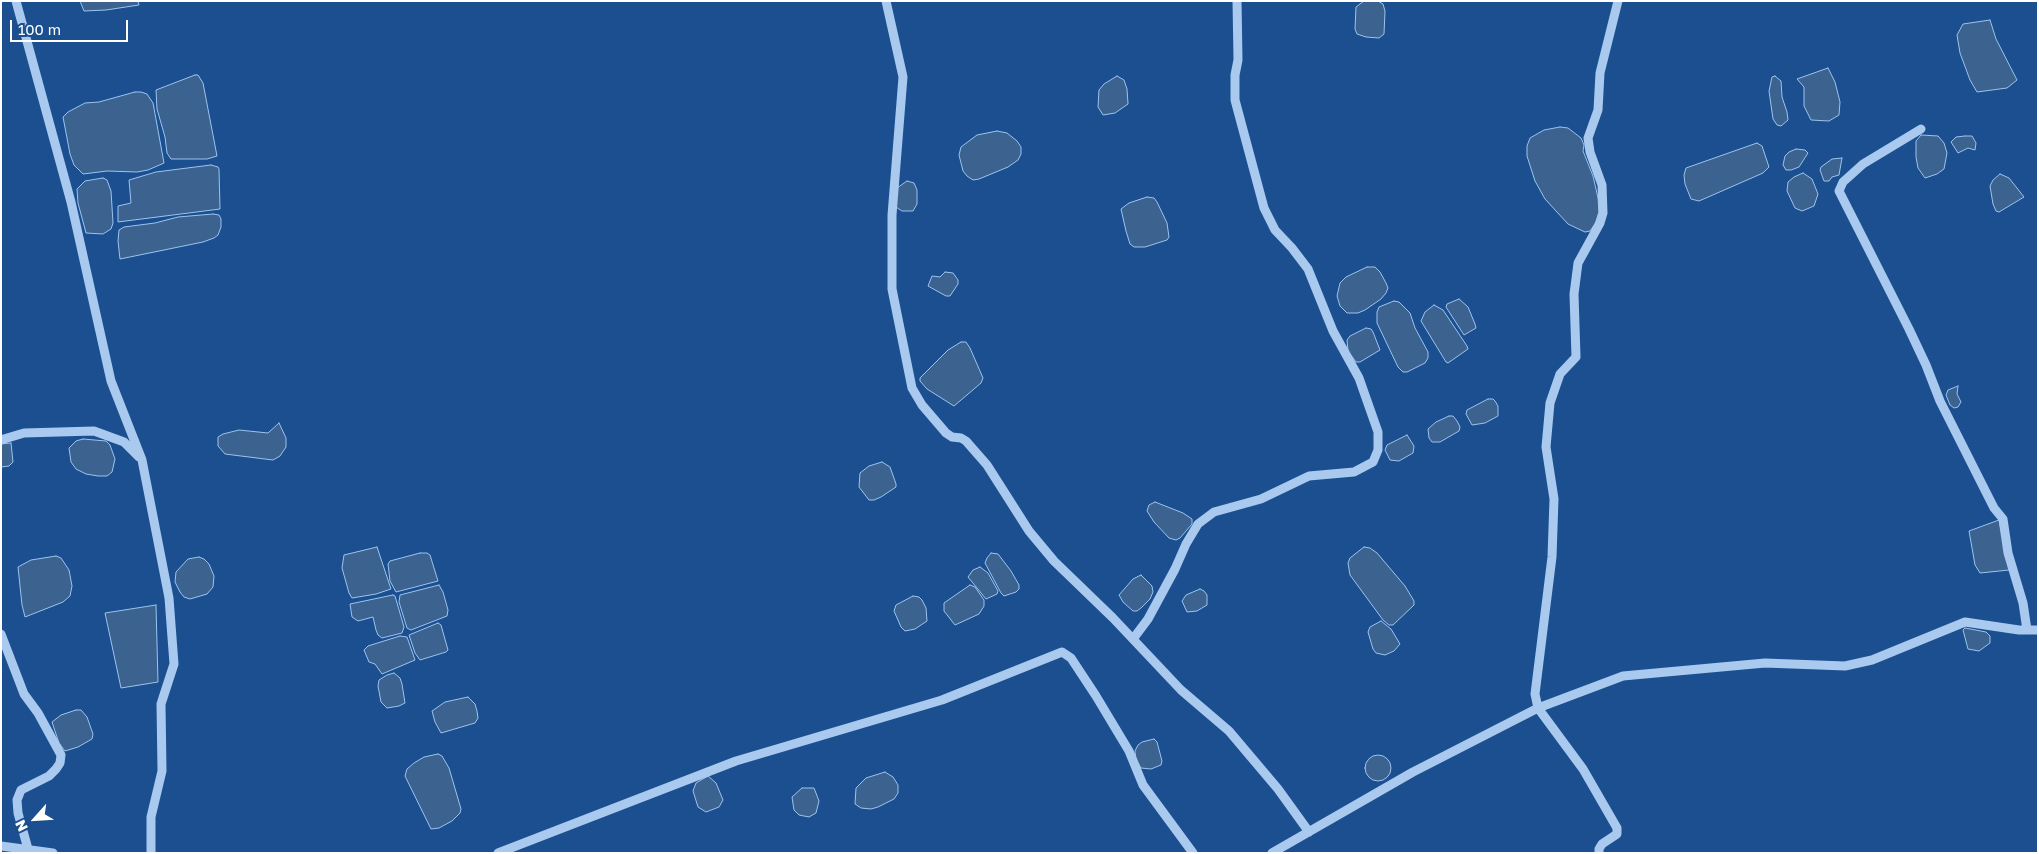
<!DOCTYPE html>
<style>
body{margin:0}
#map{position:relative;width:2039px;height:854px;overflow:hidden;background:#1b4f8f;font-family:"Golos Text",sans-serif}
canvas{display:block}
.frame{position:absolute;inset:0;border:2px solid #fff;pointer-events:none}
.north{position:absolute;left:10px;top:794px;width:50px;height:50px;-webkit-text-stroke:4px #1b4f8f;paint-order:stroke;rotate:244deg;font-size:14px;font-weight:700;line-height:20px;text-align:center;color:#fff}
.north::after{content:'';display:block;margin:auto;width:18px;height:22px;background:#fff;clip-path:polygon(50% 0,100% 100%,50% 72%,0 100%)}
.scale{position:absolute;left:10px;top:20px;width:118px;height:22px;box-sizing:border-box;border:2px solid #fff;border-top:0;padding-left:6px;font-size:15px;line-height:18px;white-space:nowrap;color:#fff;-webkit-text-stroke:4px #1b4f8f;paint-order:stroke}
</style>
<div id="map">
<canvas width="2039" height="854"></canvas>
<div class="frame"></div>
<div class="north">N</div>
<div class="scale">100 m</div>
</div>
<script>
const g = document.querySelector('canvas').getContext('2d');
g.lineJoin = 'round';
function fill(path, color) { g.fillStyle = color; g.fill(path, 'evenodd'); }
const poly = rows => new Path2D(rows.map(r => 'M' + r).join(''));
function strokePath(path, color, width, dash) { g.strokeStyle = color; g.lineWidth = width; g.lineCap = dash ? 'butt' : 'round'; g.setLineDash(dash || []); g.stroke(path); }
const water = poly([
 [80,1,138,1,139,5,106,10,84,11,80,1],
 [1364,1,1378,1,1383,4,1385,11,1384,34,1379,38,1366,37,1357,34,1355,29,1356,7,1364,1],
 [1990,20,1996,39,2017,80,2007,88,1977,92,1970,80,1960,53,1957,35,1963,24,1990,20],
 [1828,68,1835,82,1840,102,1839,115,1829,121,1811,120,1804,106,1804,87,1797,79,1828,68],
 [195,75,198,75,203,83,217,156,207,159,171,159,167,153,165,137,157,109,156,90,195,75],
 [1117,76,1124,80,1127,89,1128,104,1115,113,1103,115,1098,107,1099,90,1104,84,1117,76],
 [1775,76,1781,81,1782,97,1787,112,1788,120,1781,126,1777,125,1773,119,1769,91,1772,77,1775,76],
 [135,92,141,92,147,94,153,103,164,163,148,170,137,172,107,171,83,174,74,165,70,154,63,117,68,112,85,103,99,102,135,92],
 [1560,127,1568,128,1581,138,1584,145,1583,151,1593,176,1598,198,1599,212,1595,224,1590,231,1585,232,1568,224,1545,199,1535,181,1527,156,1527,146,1530,138,1544,130,1560,127],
 [997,131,1007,133,1017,141,1021,147,1021,154,1018,160,1008,167,979,179,973,180,967,176,963,171,959,155,961,147,977,135,997,131],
 [1921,135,1938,136,1944,143,1947,153,1944,169,1937,174,1925,178,1918,168,1916,157,1916,141,1921,135],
 [1965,136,1972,136,1976,143,1975,150,1968,148,1958,153,1951,142,1956,137,1965,136],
 [1757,143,1762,146,1769,167,1763,173,1699,201,1691,199,1685,184,1684,175,1686,168,1757,143],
 [1796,149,1805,150,1808,153,1799,167,1791,170,1786,170,1783,165,1785,156,1789,152,1796,149],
 [1842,158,1839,175,1832,177,1829,181,1824,181,1820,170,1821,167,1832,159,1842,158],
 [211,165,218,167,219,169,220,209,118,222,118,206,131,203,129,180,156,172,211,165],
 [1803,173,1812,179,1818,194,1814,206,1802,211,1795,208,1787,191,1788,182,1794,177,1803,173],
 [2000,174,2009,178,2024,197,1999,212,1996,211,1993,204,1990,186,1993,180,2000,174],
 [103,178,107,180,111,191,113,223,111,229,103,234,86,233,78,203,77,189,85,181,103,178],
 [907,181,914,183,917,190,917,204,913,211,902,211,896,207,897,188,907,181],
 [1147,197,1154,198,1157,202,1167,223,1169,237,1167,240,1145,247,1134,247,1130,244,1126,231,1121,209,1129,203,1147,197],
 [213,214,219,215,221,219,221,227,218,235,214,238,203,242,120,259,118,241,119,230,124,227,155,223,178,217,213,214],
 [1367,267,1375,267,1380,272,1386,283,1388,288,1386,293,1381,299,1365,310,1358,313,1347,313,1340,306,1337,296,1340,283,1346,277,1367,267],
 [945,272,953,273,958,280,958,284,950,296,946,296,928,286,932,276,940,277,945,272],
 [1459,299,1468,307,1475,324,1476,328,1464,335,1446,307,1447,304,1459,299],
 [1394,301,1399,302,1410,313,1415,328,1428,352,1428,358,1425,363,1407,372,1403,372,1398,367,1377,323,1377,312,1379,307,1394,301],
 [1434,305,1443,310,1467,346,1468,349,1448,363,1446,362,1421,321,1425,312,1434,305],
 [1366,328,1371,329,1373,332,1380,350,1360,362,1356,362,1348,351,1347,340,1350,336,1366,328],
 [961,342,966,342,970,348,983,378,981,383,954,406,927,389,920,381,920,378,948,350,961,342],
 [1958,386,1957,394,1961,402,1958,407,1954,408,1950,405,1946,395,1948,390,1958,386],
 [1488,399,1493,399,1495,401,1498,406,1498,416,1485,423,1472,425,1466,414,1467,410,1488,399],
 [1449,416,1453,416,1457,421,1460,427,1459,431,1440,442,1432,442,1429,438,1428,429,1436,422,1449,416],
 [279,423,286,438,286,447,280,456,273,460,225,454,218,446,218,437,223,434,239,430,268,433,279,423],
 [1407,435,1414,446,1413,453,1399,461,1390,460,1385,450,1387,445,1407,435],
 [83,439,106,441,110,445,115,459,112,472,107,476,98,476,86,474,76,469,71,462,69,448,76,441,83,439],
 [11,443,13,462,9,466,1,467,1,444,11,443],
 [882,462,890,467,896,484,896,487,881,497,874,500,869,500,859,487,860,473,869,466,882,462],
 [1155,502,1183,513,1192,519,1192,524,1180,538,1176,540,1169,538,1154,522,1147,511,1149,505,1155,502],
 [1999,520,2009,570,1980,573,1975,565,1969,531,1999,520],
 [377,547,391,589,376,594,352,598,349,593,342,568,344,555,377,547],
 [1364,547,1370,548,1377,553,1405,586,1414,601,1414,605,1393,625,1389,625,1383,620,1350,575,1348,563,1350,558,1364,547],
 [420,553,427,553,430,555,438,581,396,592,390,581,388,564,390,561,420,553],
 [991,553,998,554,1011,571,1019,585,1019,589,1016,592,1004,596,1001,593,985,563,987,558,991,553],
 [56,556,61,558,69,570,72,586,70,596,63,602,25,617,22,605,18,567,31,560,56,556],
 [199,557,204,559,209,564,214,576,213,587,207,594,190,599,184,597,180,592,175,582,176,572,188,559,199,557],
 [980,567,988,573,998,591,997,594,986,599,968,577,973,570,980,567],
 [1141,575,1152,586,1153,592,1150,599,1141,608,1137,611,1133,611,1123,602,1119,595,1133,579,1141,575],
 [439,585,443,592,448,610,447,616,411,630,407,628,399,602,400,595,439,585],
 [970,585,975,587,984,600,984,606,979,614,955,625,944,611,944,603,970,585],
 [1200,589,1204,591,1207,595,1207,605,1197,611,1187,612,1182,601,1186,595,1200,589],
 [393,595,395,596,404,627,402,633,382,638,378,635,376,630,373,617,358,621,352,617,350,604,393,595],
 [913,596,919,597,922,600,926,608,927,621,915,629,905,631,901,627,894,611,896,605,913,596],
 [156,605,158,682,121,688,105,613,156,605],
 [1381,621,1391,629,1400,644,1394,651,1385,655,1376,653,1373,649,1368,632,1370,627,1381,621],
 [438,623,441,625,448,650,446,652,420,660,415,653,409,635,438,623],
 [1965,628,1986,632,1990,636,1990,643,1979,651,1968,649,1963,630,1965,628],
 [400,636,407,637,415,660,382,674,375,664,369,662,364,650,368,646,400,636],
 [394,673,400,678,402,684,405,703,399,706,387,708,381,702,378,686,379,680,387,675,394,673],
 [468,697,475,704,477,711,478,718,475,723,441,733,435,722,432,711,445,702,468,697],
 [76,710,81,710,87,717,93,734,92,739,78,747,65,751,59,743,52,722,61,715,76,710],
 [1154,739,1157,742,1162,761,1161,765,1151,769,1141,768,1136,760,1135,751,1138,745,1142,742,1154,739],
 [438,754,442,756,449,768,461,809,460,813,452,821,439,828,431,829,405,776,407,769,414,763,424,757,438,754],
 '1365 768a13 13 0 1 1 26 0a13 13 0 1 1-26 0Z',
 [885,772,893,777,898,785,898,793,894,799,878,807,871,809,861,808,855,804,856,788,866,778,885,772],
 [708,776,716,783,723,800,719,807,706,812,698,807,693,791,696,783,708,776],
 [802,788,814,788,819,801,816,813,809,817,799,815,794,810,792,797,802,788]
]);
const minor = poly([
 [16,1,71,202,111,381,142,460,169,598,174,664,161,704,162,771,151,817,151,853],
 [886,1,903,77,892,215,892,289,912,388,922,405,946,433,952,437,961,438,966,441,987,465,1029,531,1054,561,1113,618,1181,690,1229,731,1278,789,1309,832],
 [1921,129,1863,164,1843,182,1839,191,1909,329,1926,365,1940,401,1994,508,2003,519,2008,553,2023,603,2027,630],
 [1,440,24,433,94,431,124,442,139,457],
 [1,634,24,694,38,713,61,755,60,763,56,769,49,776,21,790,17,800,18,813,28,849],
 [1133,639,1148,619,1175,569,1186,544,1198,524,1214,512,1261,499,1309,476,1354,472,1373,462,1378,450,1378,432,1359,378,1333,331,1308,269,1292,248,1275,230,1264,208,1235,100,1235,75,1238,60,1237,1],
 [1,846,53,853],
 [498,853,736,761,942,700,1062,652,1071,658,1096,696,1129,751,1143,785,1193,853],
 [1272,853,1413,772,1538,708,1623,676,1765,663,1845,666,1872,660,1965,622,2019,630,2038,630],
 [1599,853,1599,849,1602,844,1617,834,1617,828,1583,769,1538,708,1535,694,1552,557,1554,499,1546,447,1550,403,1560,374,1576,357,1574,294,1578,263,1600,223,1603,213,1602,185,1590,152,1588,138,1598,110,1600,73,1618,1]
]);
fill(water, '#3c6290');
strokePath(water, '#9cc4f0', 1);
strokePath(minor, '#a9c9ee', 9);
</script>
